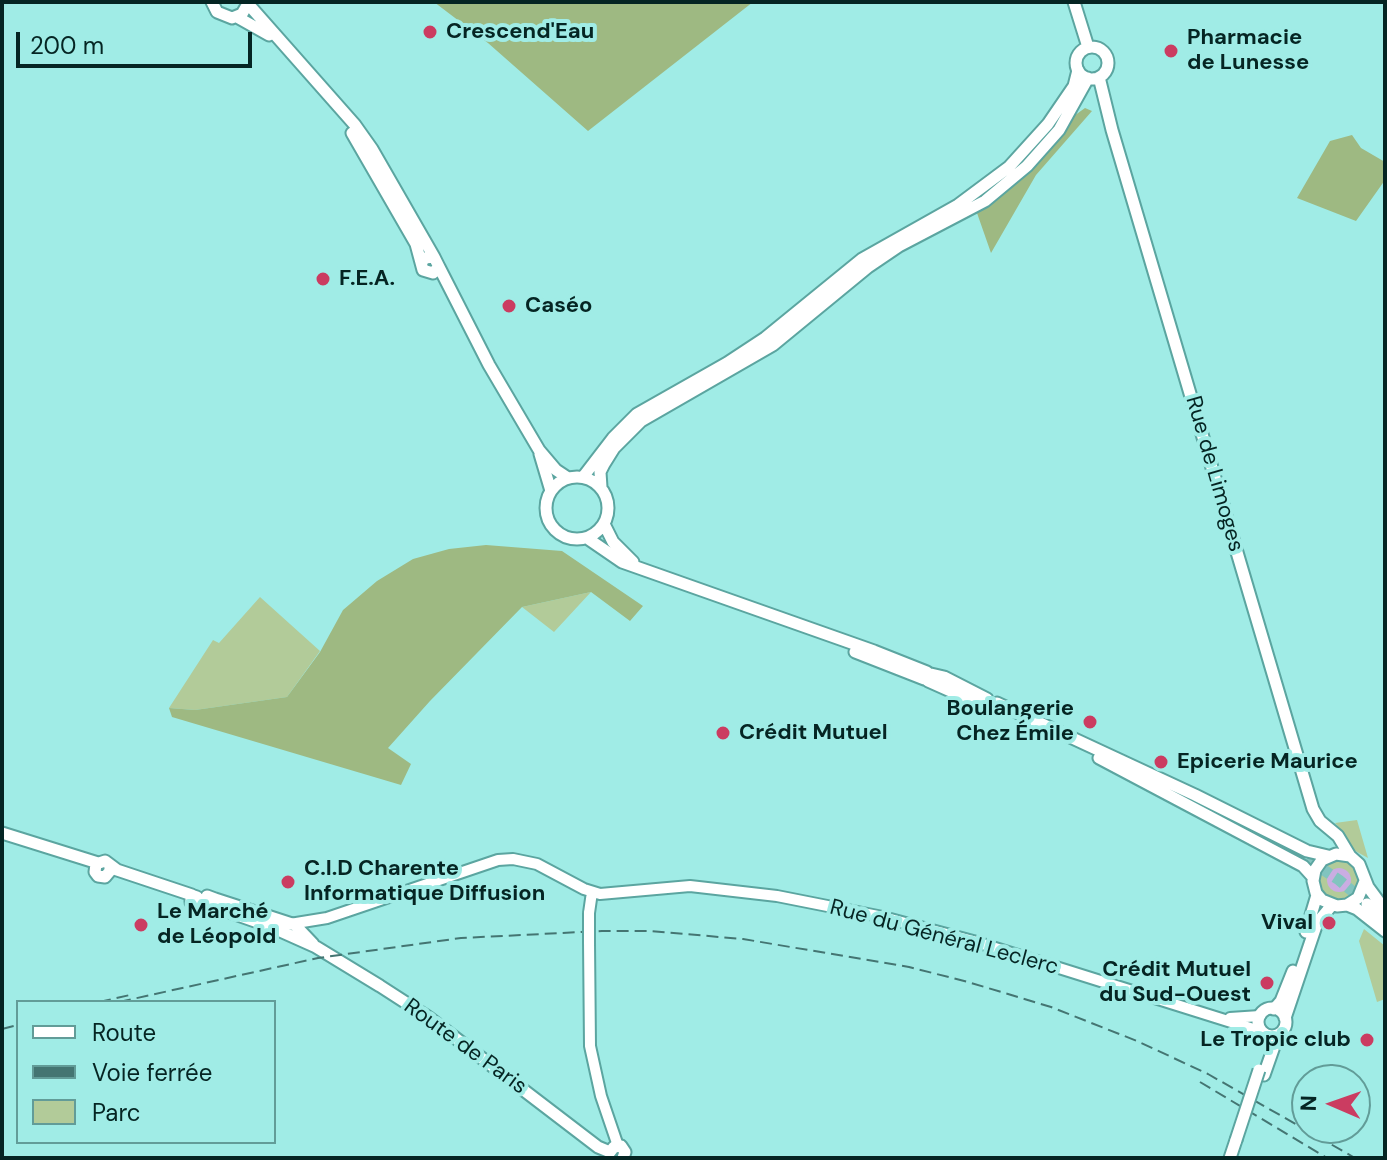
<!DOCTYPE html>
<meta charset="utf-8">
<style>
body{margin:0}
#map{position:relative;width:1387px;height:1160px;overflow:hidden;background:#a0ece6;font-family:"DM Sans",sans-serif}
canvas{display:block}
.frame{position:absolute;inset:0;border:4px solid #052523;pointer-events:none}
.legend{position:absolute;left:16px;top:1000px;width:260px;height:144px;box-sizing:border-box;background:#a0ece6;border:2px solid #629c98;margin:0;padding:10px 14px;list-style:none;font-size:24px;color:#052523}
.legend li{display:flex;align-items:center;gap:16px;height:40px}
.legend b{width:40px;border:2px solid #629c98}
.north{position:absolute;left:1291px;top:1064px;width:80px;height:80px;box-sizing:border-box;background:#a0ece6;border:2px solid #629c98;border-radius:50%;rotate:272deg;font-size:22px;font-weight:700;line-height:32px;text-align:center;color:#052523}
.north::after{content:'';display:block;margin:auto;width:28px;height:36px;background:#cb3c61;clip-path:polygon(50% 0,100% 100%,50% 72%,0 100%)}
.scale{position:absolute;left:16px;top:32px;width:236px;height:36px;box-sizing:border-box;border:4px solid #052523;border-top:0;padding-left:10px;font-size:24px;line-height:28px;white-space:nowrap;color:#052523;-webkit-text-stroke:6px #a0ece6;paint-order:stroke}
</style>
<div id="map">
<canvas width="1387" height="1160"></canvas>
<div class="frame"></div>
<ul class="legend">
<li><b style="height:10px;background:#fff"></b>Route</li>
<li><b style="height:10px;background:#447572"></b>Voie ferrée</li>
<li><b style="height:22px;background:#b2cb99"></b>Parc</li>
</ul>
<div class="north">N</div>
<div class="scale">200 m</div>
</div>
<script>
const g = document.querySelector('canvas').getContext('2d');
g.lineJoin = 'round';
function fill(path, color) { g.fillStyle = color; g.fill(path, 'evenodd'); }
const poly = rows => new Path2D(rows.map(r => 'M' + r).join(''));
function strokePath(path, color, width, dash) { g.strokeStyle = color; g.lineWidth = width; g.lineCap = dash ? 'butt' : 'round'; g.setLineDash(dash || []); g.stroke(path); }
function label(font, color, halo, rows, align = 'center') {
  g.font = font + ' "DM Sans",sans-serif'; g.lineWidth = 8; g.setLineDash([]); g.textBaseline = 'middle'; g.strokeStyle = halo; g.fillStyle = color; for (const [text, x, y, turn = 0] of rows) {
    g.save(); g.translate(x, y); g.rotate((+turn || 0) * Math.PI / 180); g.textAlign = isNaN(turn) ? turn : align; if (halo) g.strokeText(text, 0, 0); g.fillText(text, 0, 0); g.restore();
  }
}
const green = poly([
 [591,592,554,632,522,607],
 [260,597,320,651,287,697,195,710,169,708,213,640,219,643],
 [1357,820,1368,858,1348,847,1342,831,1335,823],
 '1318 880a21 21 0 1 1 42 0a21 21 0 1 1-42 0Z',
 [1364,929,1385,946,1385,999,1377,1002,1359,941]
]);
const forest = poly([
 [434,2,753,2,588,131,488,43],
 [1085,108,1092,111,1036,175,991,253,977,213,1033,169,1071,118],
 [1352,135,1361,148,1385,162,1385,180,1356,221,1297,198,1330,141],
 [486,545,562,551,643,606,630,621,591,592,522,607,430,701,388,748,411,764,401,785,172,717,169,708,195,710,287,697,320,652,343,610,377,581,413,559,449,549]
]);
const water = poly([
 '1327 880a12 12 0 1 1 24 0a12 12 0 1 1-24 0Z'
]);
const secondaryTunnel = poly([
 [1307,859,1339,880,1364,901]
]);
const tertiary = poly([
 [589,913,592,892],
 [290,924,327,918,498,860,513,859,537,864,584,889,600,894,690,886,777,896,883,917,973,941,1263,1032],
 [589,942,590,1046,601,1096,618,1146],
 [1230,1018,1260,1016]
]);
const secondary = poly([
 [212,2,217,12,232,18,242,14,249,2],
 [1074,2,1088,47],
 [249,5,355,125,372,149,434,257],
 [237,17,269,35],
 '1076 63a16 16 0 1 1 32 0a16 16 0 1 1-32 0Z',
 [1099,77,1112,130,1313,809,1320,821,1338,836,1350,856],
 [352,133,416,244,423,270,433,273,439,267,434,257,425,258,422,262],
 [439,267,489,365,539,450,556,470,568,478],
 [540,454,551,491],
 [583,477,613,438,637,414,727,363,765,338,862,259,958,205,1009,167,1048,124,1074,86,1078,70],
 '546 508a31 31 0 1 1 62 0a31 31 0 1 1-62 0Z',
 [601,487,600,472,604,464,614,448,641,421,773,345,868,267,899,246,985,201,1027,166,1059,130,1088,78],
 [604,524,613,542,633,562],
 [587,538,622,562,874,651,927,672],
 [855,652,924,679],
 [931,674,944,677,987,699],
 [928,681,984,706],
 [997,703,1195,795,1307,851,1328,856],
 [1099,758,1303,866,1313,877],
 [2,833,98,863],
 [110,865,110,871,105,877,98,876,95,872,96,864,105,861,117,870,192,895],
 [1365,881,1358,898,1347,905,1337,906,1322,900,1316,893,1313,881,1315,870,1322,860,1336,854,1350,856,1359,864,1368,887,1385,910],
 [215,899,295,925,313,944],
 [195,903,197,897,191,895,191,902,210,906,214,904,215,899,207,896,206,904],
 [1367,904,1385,919],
 [1347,905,1357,909,1385,931],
 [212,906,269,926,316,947,380,986,428,1017,598,1147,610,1152],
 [1306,932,1317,895],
 '1258 1022a14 14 0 1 1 28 0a14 14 0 1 1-28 0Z',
 [1274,1009,1281,1001,1293,971],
 [1285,1018,1317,923,1332,905],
 [1264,1075,1278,1035],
 [610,1152,614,1147,621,1146,625,1152,623,1158],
 [1230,1158,1236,1140]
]);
const rail = poly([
 [99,1002,130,995],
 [119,1002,318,958,461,938,602,931,650,931,743,939,909,967,968,982,1051,1007,1137,1041,1208,1074,1355,1158],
 [2,1029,18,1025],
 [1200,1082,1327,1158]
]);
const tertiaryBridge = poly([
 [589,913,589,942]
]);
const secondaryBridge = poly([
 [1236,1140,1259,1070]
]);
const markers = [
 [430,32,8,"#cb3c61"],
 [1171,51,8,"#cb3c61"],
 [323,279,8,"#cb3c61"],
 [509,306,8,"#cb3c61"],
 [1090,722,8,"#cb3c61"],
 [723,733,8,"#cb3c61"],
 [1161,762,8,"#cb3c61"],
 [288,882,8,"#cb3c61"],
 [1329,923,8,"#cb3c61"],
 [141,925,8,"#cb3c61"],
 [1267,983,8,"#cb3c61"],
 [1367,1040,8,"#cb3c61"]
];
const poiNames = [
 ["Crescend'Eau",446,32],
 ["Pharmacie",1187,38],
 ["de Lunesse",1187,63],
 ["F.E.A.",339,279],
 ["Caséo",525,306],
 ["Boulangerie",1074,709,"right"],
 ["Chez Émile",1074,734,"right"],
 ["Crédit Mutuel",739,733],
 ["Epicerie Maurice",1177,762],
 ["C.I.D Charente",304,869],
 ["Informatique Diffusion",304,894],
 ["Le Marché",157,912],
 ["de Léopold",157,937],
 ["Vival",1313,923,"right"],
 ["Crédit Mutuel",1251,970,"right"],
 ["du Sud-Ouest",1251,995,"right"],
 ["Le Tropic club",1351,1040,"right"]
];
const streetNames = [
 ["Rue de Limoges",1214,474,74],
 ["Rue du Général Leclerc",944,938,15],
 ["Route de Paris",465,1047,36]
];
fill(green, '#b2cb99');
fill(forest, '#9eb982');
fill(water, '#caade2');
strokePath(secondaryTunnel, '#81c4bf', 11, [11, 5.5]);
strokePath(tertiary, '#5ba5a0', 14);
strokePath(secondary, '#5ba5a0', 15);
strokePath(tertiary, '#fff', 10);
strokePath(secondary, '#fff', 11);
strokePath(rail, '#447572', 2, [12, 6]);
strokePath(tertiaryBridge, '#5ba5a0', 14, []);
strokePath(secondaryBridge, '#5ba5a0', 15, []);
strokePath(tertiaryBridge, '#fff', 10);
strokePath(secondaryBridge, '#fff', 11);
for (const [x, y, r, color] of markers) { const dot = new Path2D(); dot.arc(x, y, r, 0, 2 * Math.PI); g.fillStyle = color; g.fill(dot); strokePath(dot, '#a0ece6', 3); }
label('bold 22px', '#052523', '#a0ece6', poiNames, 'left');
label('22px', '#052523', '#a0ece6', streetNames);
</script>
